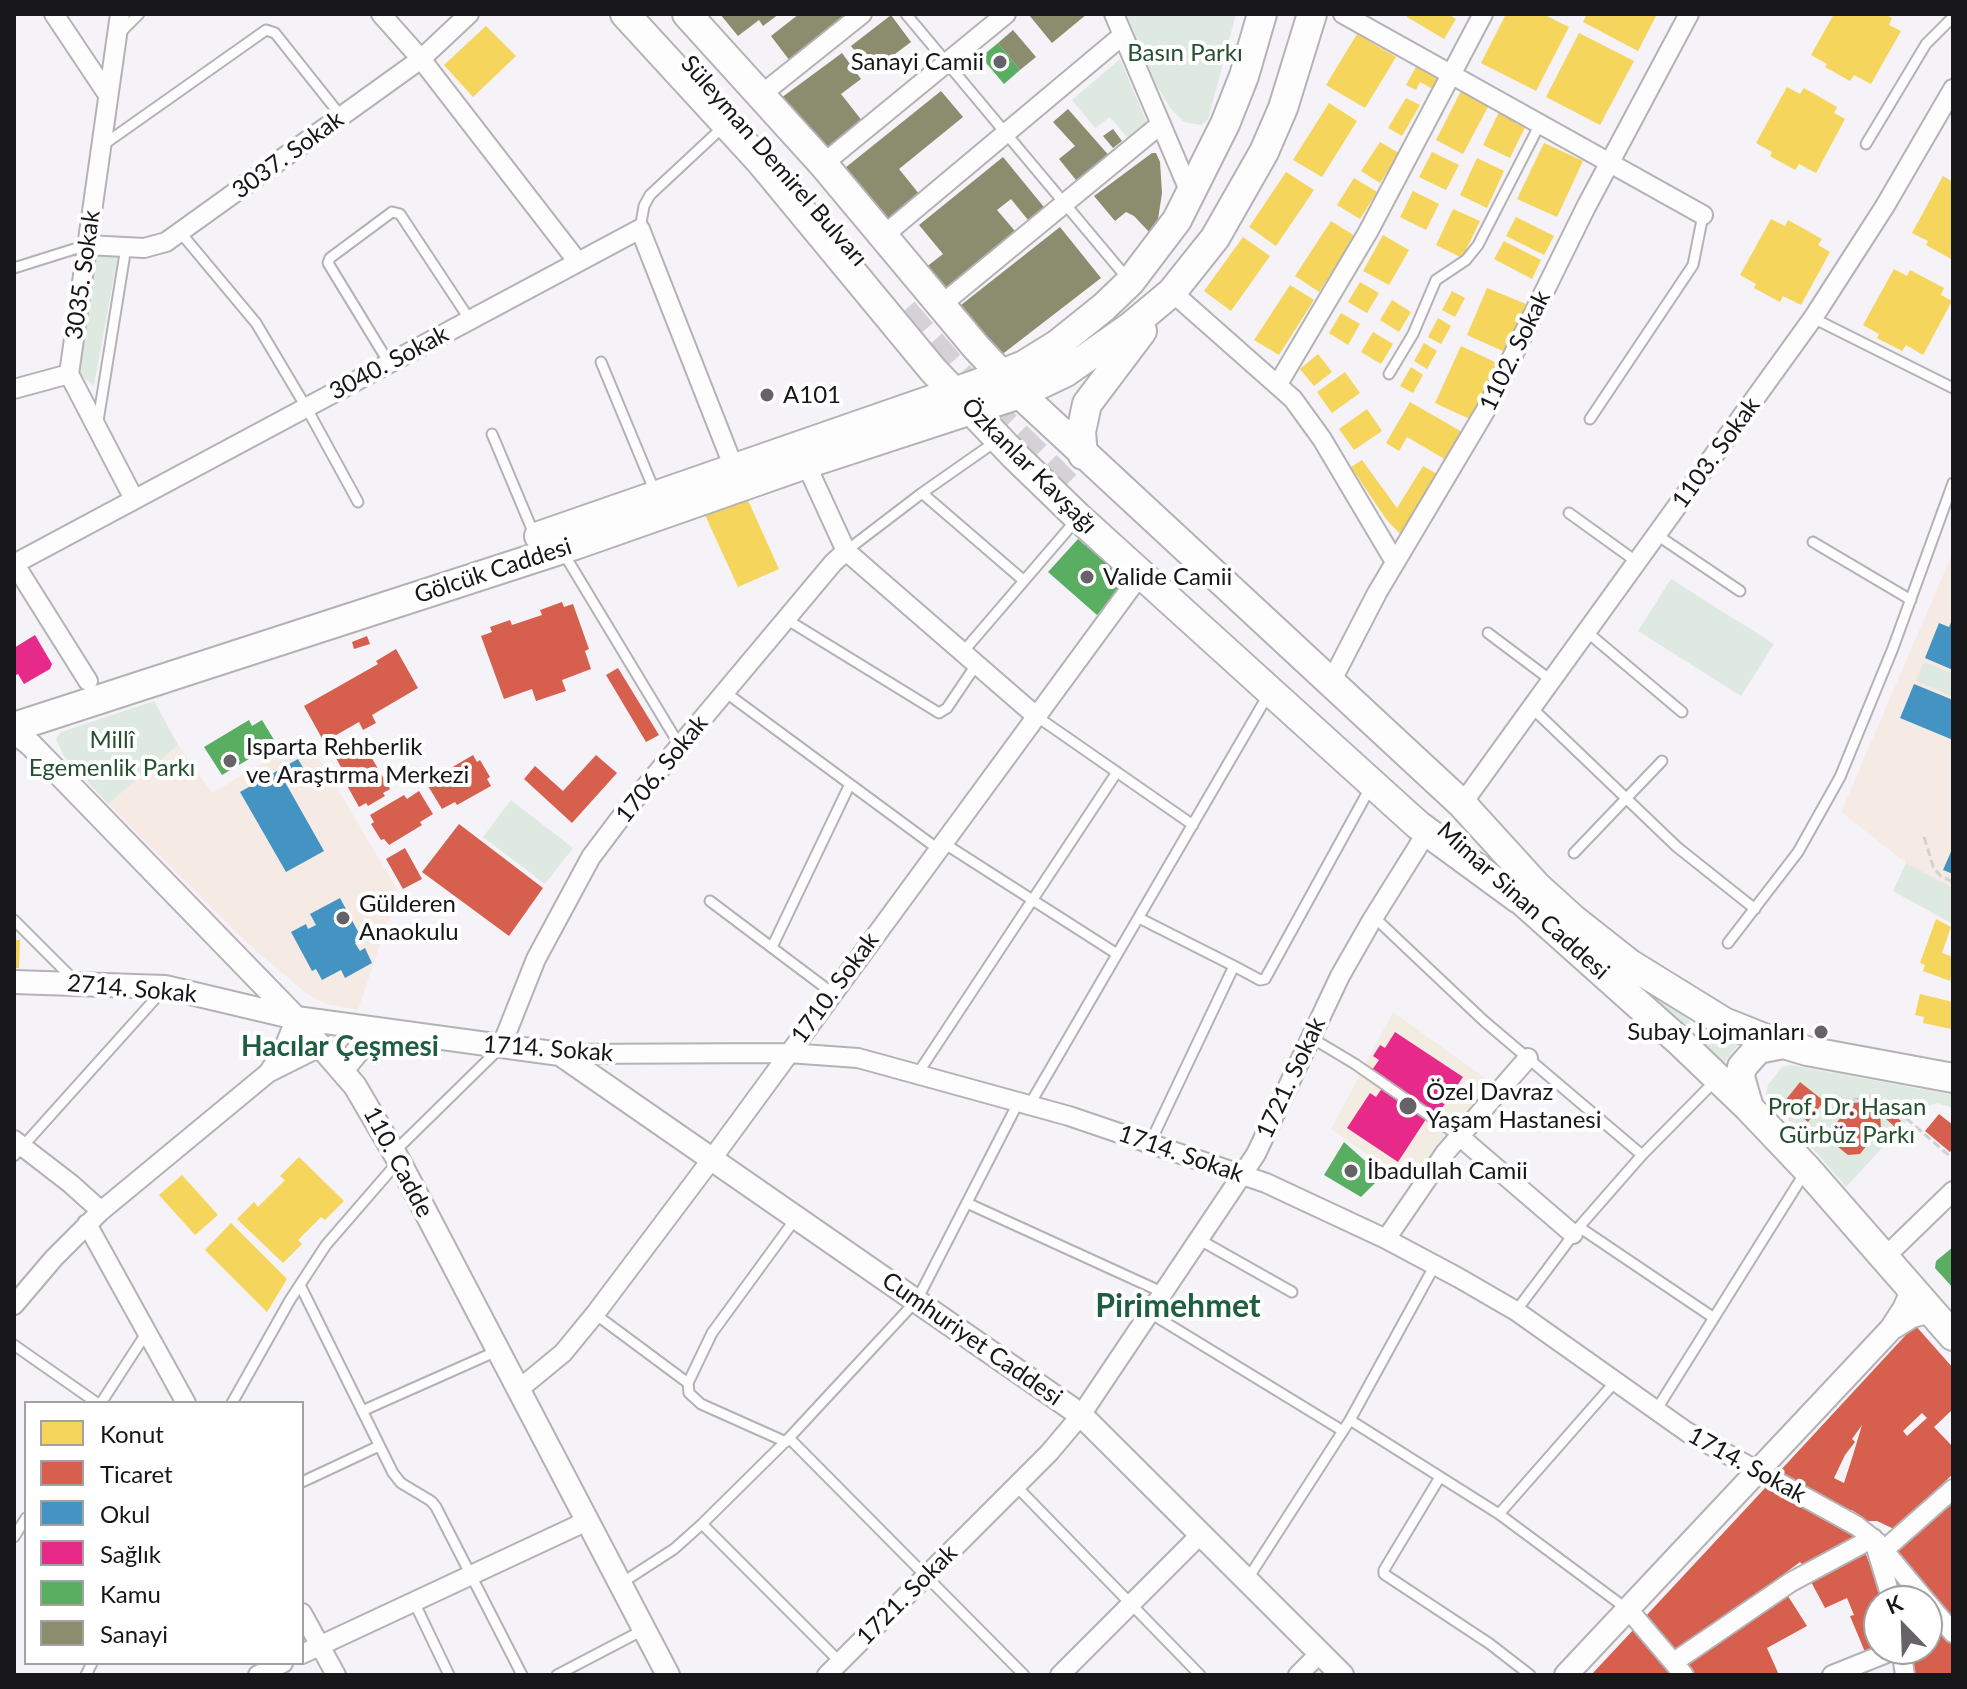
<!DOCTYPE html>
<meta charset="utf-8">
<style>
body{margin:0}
#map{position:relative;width:1967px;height:1689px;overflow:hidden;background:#f5f2f8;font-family:Lato,sans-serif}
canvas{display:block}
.frame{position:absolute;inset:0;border:16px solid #171619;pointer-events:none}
.legend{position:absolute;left:24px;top:1401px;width:280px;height:264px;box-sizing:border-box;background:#fff;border:2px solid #a2a2a3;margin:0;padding:10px 14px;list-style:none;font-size:24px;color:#171619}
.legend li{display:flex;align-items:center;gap:16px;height:40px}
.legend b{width:40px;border:2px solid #a2a2a3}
.north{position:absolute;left:1863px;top:1585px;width:80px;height:80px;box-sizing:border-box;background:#fff;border:2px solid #a2a2a3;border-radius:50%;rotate:337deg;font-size:22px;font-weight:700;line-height:32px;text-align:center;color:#171619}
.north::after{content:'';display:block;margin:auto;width:28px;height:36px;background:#656367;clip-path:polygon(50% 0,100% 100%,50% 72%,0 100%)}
</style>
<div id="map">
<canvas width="1967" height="1689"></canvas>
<div class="frame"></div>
<ul class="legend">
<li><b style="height:22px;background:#f6d55c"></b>Konut</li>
<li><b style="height:22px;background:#d6604d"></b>Ticaret</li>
<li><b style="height:22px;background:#4393c3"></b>Okul</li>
<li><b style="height:22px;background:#e7298a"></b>Sağlık</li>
<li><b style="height:22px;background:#5aae61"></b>Kamu</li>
<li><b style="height:22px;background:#8c8c6e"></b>Sanayi</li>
</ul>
<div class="north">K</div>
</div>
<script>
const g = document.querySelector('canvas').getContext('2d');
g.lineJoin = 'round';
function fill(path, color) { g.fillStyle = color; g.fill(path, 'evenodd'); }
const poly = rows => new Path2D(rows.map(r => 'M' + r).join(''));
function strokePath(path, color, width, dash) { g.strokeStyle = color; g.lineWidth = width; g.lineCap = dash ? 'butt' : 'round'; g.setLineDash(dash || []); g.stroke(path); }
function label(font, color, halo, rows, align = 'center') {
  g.font = font + ' Lato,sans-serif'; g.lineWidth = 8; g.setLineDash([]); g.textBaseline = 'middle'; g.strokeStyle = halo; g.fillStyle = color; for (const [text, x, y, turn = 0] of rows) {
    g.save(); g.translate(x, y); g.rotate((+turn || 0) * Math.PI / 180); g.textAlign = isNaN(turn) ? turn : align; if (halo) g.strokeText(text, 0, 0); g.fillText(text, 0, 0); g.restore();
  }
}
const education = poly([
 [1953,552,1953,924,1893,891,1906,863,1841,812],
 [307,737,398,891,358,1010,326,1004,307,994,248,944,108,804,178,745,212,793]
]);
const medical = poly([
 [1393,1012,1492,1083,1411,1186,1331,1129]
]);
const green = poly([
 [1126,14,1236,14,1208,120,1201,125,1184,122,1170,108,1156,84],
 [1120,59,1149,128,1131,142,1110,117,1095,128,1072,100],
 [96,254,118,255,94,386,77,372,94,255],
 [1671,579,1774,644,1741,696,1638,631],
 [1924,662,1953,674,1953,697,1916,681],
 [154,701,178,745,108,804,64,756,56,739,61,732],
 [511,800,573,848,545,884,483,837],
 [1906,863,1953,888,1953,924,1893,891],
 [1510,874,1690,1017,1689,1024,1685,1028],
 [1713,1032,1738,1045,1723,1064,1703,1045],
 [1790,1065,1953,1095,1953,1108,1937,1103,1917,1110,1846,1187,1766,1094,1768,1085,1782,1067]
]);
const homes = poly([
 [1408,14,1448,14,1456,19,1444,39,1407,17],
 [1506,14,1543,14,1569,27,1536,91,1481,63],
 [1587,14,1657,14,1638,51,1583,22],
 [1834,14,1884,14,1892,18,1889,25,1901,31,1871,84,1854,75,1850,81,1825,67,1827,64,1811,55],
 [486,26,516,56,473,97,444,65],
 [1579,33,1634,61,1600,125,1546,97],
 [1357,34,1396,57,1365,108,1326,85],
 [1418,63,1441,76,1433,89,1420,82,1416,90,1406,85],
 [1463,87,1491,101,1463,154,1436,140],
 [1787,87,1800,94,1804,88,1837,107,1834,113,1845,119,1816,173,1799,164,1795,170,1770,156,1772,152,1756,143],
 [1406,98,1420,105,1402,136,1388,128],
 [1329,103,1357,121,1322,177,1293,160],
 [1501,108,1528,121,1510,158,1483,145],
 [1380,142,1399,153,1380,183,1361,171],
 [1544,143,1583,161,1557,217,1517,199],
 [1432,152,1459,165,1446,190,1419,177],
 [1477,158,1504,171,1487,208,1460,195],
 [1286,172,1314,190,1276,246,1249,227],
 [1943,176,1953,182,1951,259,1926,245,1928,241,1912,233],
 [1354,178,1377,192,1360,219,1337,205],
 [1413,191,1439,204,1426,230,1400,217],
 [1453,209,1480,221,1462,258,1436,245],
 [1516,217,1554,236,1544,255,1506,236],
 [1771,219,1785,226,1788,220,1822,239,1818,245,1830,252,1801,305,1783,296,1780,302,1754,288,1756,284,1740,275],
 [1331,221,1355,236,1319,292,1295,276],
 [1383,235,1409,250,1389,285,1363,271],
 [1243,237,1270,256,1231,311,1204,291],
 [1504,241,1541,260,1532,279,1494,259],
 [1894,269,1907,276,1910,270,1944,288,1941,295,1952,301,1923,355,1906,345,1902,351,1877,338,1879,334,1863,325],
 [1360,282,1379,293,1367,313,1348,302],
 [1290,285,1314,300,1279,355,1254,340],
 [1487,288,1526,304,1505,352,1467,335],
 [1452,291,1465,298,1455,317,1442,310],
 [1392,300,1411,312,1399,332,1380,320],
 [1341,313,1360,324,1348,345,1329,333],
 [1438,318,1451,326,1441,344,1428,337],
 [1373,332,1393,344,1381,364,1361,352],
 [1424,343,1437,351,1427,369,1414,361],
 [1461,346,1501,365,1474,421,1435,403],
 [1318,354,1332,372,1314,386,1300,369],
 [1411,367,1423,375,1413,393,1400,386],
 [1345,372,1360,393,1332,413,1317,392],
 [1410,402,1469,436,1453,464,1407,437,1399,451,1386,443],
 [1367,409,1382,431,1354,450,1339,429],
 [1362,460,1397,508,1423,466,1439,475,1401,535,1386,519,1351,467],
 [746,496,779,569,738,587,705,515],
 [1936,919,1951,927,1942,953,1953,957,1953,972,1950,981,1923,971,1925,965,1920,963],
 [14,940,20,940,19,968,14,968],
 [1920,994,1953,1002,1951,1029,1923,1023,1924,1017,1915,1015],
 [299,1157,344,1201,325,1220,321,1217,298,1240,302,1244,283,1263,237,1219,254,1202,258,1207,285,1180,280,1176],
 [182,1175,218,1215,195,1235,159,1195],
 [231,1223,287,1279,267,1312,205,1250]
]);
const shops = poly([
 [562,602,564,607,573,604,589,649,585,651,591,669,562,680,566,691,536,701,532,689,504,699,481,636,492,632,490,627,510,620,512,625,542,615,540,610],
 [367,636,370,644,354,649,352,642],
 [396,649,418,688,372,715,376,723,363,730,359,722,324,742,304,706,378,664,376,661],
 [618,668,659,735,646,742,606,675],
 [359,744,367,758,370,755,390,789,383,793,385,796,368,806,366,803,359,807,340,773,343,771,336,758],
 [473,755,477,762,480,760,490,777,487,779,491,786,457,805,455,802,442,809,428,786,441,778,439,775],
 [596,755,617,773,572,823,524,779,535,766,563,791],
 [419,791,433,814,420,822,422,825,389,845,384,839,381,840,371,824,374,822,370,815,404,795,407,799],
 [459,824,543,888,509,936,422,872],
 [405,848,422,879,403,889,386,859],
 [1800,1082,1824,1101,1808,1122,1784,1102],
 [1864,1102,1880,1115,1881,1127,1860,1154,1848,1155,1832,1142,1831,1130,1852,1103],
 [1890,1112,1901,1121,1896,1128,1885,1118],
 [1939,1114,1953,1125,1953,1148,1950,1152,1925,1131],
 [1915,1325,1953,1368,1953,1413,1951,1411,1934,1427,1953,1447,1953,1474,1894,1529,1877,1521,1868,1521,1852,1510,1850,1512,1779,1472],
 [1922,1413,1927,1418,1907,1436,1903,1431],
 [1862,1425,1853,1455,1844,1483,1834,1478,1845,1455,1855,1442,1852,1439],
 [1766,1487,1854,1534,1851,1541,1804,1566,1800,1562,1676,1654,1644,1618],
 [1953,1501,1953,1622,1896,1551],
 [1864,1550,1885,1601,1879,1601,1879,1646,1865,1652,1850,1616,1854,1615,1847,1598,1825,1608,1809,1578],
 [1786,1593,1807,1626,1767,1648,1779,1675,1692,1675,1683,1663],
 [1636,1627,1675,1675,1591,1675],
 [1942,1631,1953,1646,1953,1675,1913,1675,1909,1651,1927,1649,1927,1646,1938,1643,1934,1637]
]);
const schools = poly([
 [1953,618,1953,670,1925,658,1939,623,1949,627],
 [1914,684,1953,700,1953,740,1900,718],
 [298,759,305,771,285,782,324,851,286,872,240,792],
 [1953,847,1953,874,1943,870],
 [340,898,362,939,355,943,360,951,365,948,372,963,345,978,341,970,322,980,316,969,312,971,291,932,306,924,308,929,316,925,310,914]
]);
const health = poly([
 [35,635,52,664,50,669,24,684,18,674,14,676,14,648],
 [1395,1032,1463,1077,1438,1114,1432,1110,1398,1162,1347,1128,1370,1093,1376,1097,1387,1081,1372,1070,1379,1060,1373,1056,1380,1045,1385,1048]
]);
const public = poly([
 [998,43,1020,70,1004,84,981,57],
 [1078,539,1127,581,1097,615,1048,572],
 [249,720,252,726,262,720,276,743,222,775,204,747],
 [1344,1142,1382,1176,1361,1197,1324,1175],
 [1953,1247,1953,1288,1935,1268,1936,1261]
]);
const industry = poly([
 [720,14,779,14,763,26,759,20,738,36],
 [799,14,858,14,793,65,771,36],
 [1031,14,1087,14,1052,43,1029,15],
 [891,15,911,42,871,72,851,46],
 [1013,30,1036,57,1020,70,998,43],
 [842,53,861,79,841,94,867,127,827,158,781,98],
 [941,91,963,117,899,169,924,200,892,226,845,168],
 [1068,109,1112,159,1080,185,1059,159,1075,146,1053,122],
 [1113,129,1122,141,1113,148,1103,136],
 [1152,153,1156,153,1160,162,1162,193,1157,226,1151,234,1134,216,1126,212,1115,221,1094,196],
 [1003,157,1048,212,1032,225,1011,199,997,210,1020,237,947,296,925,268,943,254,919,225],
 [1060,227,1101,278,1000,356,961,305]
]);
const primaryTunnel = poly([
 [904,311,981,400,1070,488]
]);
const path = poly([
 [1924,837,1934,869,1941,876,1953,882],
 [1810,1137,1840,1101,1871,1097,1891,1105,1953,1159]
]);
const service = poly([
 [906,14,1127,278],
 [119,34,139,14],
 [1866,144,1926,44,1953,17],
 [103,145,266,30,275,33,341,116],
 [640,229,644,206,650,195,724,126],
 [180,232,256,323,306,407,358,502],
 [14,268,87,245],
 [1813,318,1953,388],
 [601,362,655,492],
 [389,363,328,263,330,258,392,212,400,214,470,320],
 [1389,374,1413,334,1436,280,1466,260,1478,245,1540,124],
 [1590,419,1693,265,1703,215],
 [98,421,126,247],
 [492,434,534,534],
 [922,493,1023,580],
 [1569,513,1637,562],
 [1657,535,1740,591],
 [1813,542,1911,600],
 [846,551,922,493,995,442],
 [564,554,680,746],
 [786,619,939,713,947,708,976,665],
 [1587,632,1682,712],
 [1488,633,1552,681],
 [962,653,1077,519],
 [725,692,938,849],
 [1532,708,1677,847,1755,909],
 [1036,716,1193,825],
 [942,842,1117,954],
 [1574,853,1662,761],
 [710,901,831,992],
 [1374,917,1484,1021,1642,1155],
 [1139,918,1234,966],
 [14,920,74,980],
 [1728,943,1798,852,1840,777,1893,648,1953,483],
 [772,947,850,784],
 [1310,1037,1355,1064,1459,1136],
 [918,1073,1117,772],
 [1030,1104,1268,695],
 [1150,1143,1234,966,1260,980,1265,979,1370,788],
 [394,1152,500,1048],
 [14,1156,164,989],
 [967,1203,1164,1293],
 [1579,1227,1714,1318],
 [1200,1240,1292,1292],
 [300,1285,393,1473,401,1483,431,1501,436,1507,522,1675],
 [1516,1311,1579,1227,1642,1155,1715,1081],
 [1150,1313,1343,1431],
 [595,1314,688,1383,689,1393,701,1404,786,1442],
 [14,1345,97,1403],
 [688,1383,712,1333,796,1218],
 [101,1403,147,1332],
 [232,1403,290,1300,326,1245,397,1163],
 [362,1411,497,1351],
 [1655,1412,1804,1174],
 [1350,1420,1499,1514,1627,1609],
 [789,1438,1024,1675],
 [1440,1477,1384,1570,1384,1574,1490,1644,1530,1675],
 [302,1482,379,1446],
 [1016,1486,1200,1675],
 [1499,1514,1614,1383],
 [702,1524,840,1662],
 [14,1537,26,1518],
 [1247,1580,1350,1420,1435,1265],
 [620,1584,674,1549,702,1524,789,1438,917,1300,1019,1101],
 [414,1602,449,1675],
 [86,1675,92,1663],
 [557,1675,643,1630]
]);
const minor = poly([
 [54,14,108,95],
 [120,14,69,374,134,499],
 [381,14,421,59,578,262],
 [1114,14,1191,195],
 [1343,14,1703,215],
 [762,94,862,14],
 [823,164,1006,14],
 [883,236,1123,35],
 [87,245,144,248,166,242,421,59,469,14],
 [1172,292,1293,399,1322,439,1395,562],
 [941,305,1161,124],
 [1278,384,1368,232,1483,14],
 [14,389,69,374],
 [806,464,846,551,1036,716],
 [14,563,88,681],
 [14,564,640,229,734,468],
 [1331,682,1377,593,1487,408,1586,207,1689,14],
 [1462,804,1813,318,1885,206,1953,89],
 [296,1018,282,1052,268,1073,322,1046],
 [501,1047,536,959,591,857,631,804,833,563,846,551],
 [560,1054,788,1053,858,1058,1069,1116,1266,1183,1386,1239,1459,1278,1516,1311,1687,1432,1857,1526,1877,1542,1926,1601],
 [1459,1136,1573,1234],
 [14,1140,71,1184,101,1211],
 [87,1224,186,1403],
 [1386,1239,1445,1153,1528,1058],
 [1885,1257,1953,1191],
 [14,1305,54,1258,101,1211,268,1073],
 [518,1390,563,1353,595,1314,711,1160,1141,574],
 [1884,1550,1953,1489],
 [1927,1602,1953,1633],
 [1628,1609,1684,1675],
 [302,1613,336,1675],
 [1901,1649,1905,1675],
 [302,1654,587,1521],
 [1674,1662,1791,1582,1873,1538,1892,1601],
 [258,1675,283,1663],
 [827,1675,1049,1453,1081,1415,1256,1154,1340,976,1372,920,1427,832],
 [1060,1675,1201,1534],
 [1298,1675,1320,1653],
 [1832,1675,1897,1649]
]);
const tertiary = poly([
 [14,732,30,744,296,1018,355,1086,399,1161,668,1675],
 [14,982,165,987,296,1018,560,1054,1081,1415,1342,1675],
 [343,1069,361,1047,386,1031],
 [1913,1289,1904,1309,1891,1329,1912,1316,1931,1311],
 [1566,1675,1891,1329]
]);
const primary = poly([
 [625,14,761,162,933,370,1015,456,1078,517,1418,825,1519,899],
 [687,14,823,164,976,347,1020,394,1462,804,1534,883],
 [1083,455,1081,432,1087,404,1142,331],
 [539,536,977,384,1024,365,1058,344,1104,307,1130,282,1177,220,1225,124,1244,76,1262,14],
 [14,727,575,545,806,464,1020,394,1066,372,1130,327,1172,292,1215,238,1264,152,1283,108,1312,14],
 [1520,871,1573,919,1630,964,1724,1022,1764,1038,1807,1051,1953,1078],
 [1508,888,1677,1039,1749,1108,1807,1169,1953,1336],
 [1749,1108,1740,1077,1742,1067,1758,1049,1783,1044]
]);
const markers = [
 [1000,62,8,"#656367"],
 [767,395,8,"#656367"],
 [1087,577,8,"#656367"],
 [230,761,8,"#656367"],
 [343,918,8,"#656367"],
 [1821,1032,8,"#656367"],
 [1408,1106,10,"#656367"],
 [1351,1171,8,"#656367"]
];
const parkNames = [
 ["Basın Parkı",1185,53],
 ["Millî",112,740],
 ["Egemenlik Parkı",112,768],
 ["Prof. Dr. Hasan",1847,1107],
 ["Gürbüz Parkı",1847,1135]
];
const poiNames = [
 ["Sanayi Camii",984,62,"right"],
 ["A101",783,395],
 ["Valide Camii",1103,577],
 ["Isparta Rehberlik",246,747],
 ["ve Araştırma Merkezi",246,775],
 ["Gülderen",359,904],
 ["Anaokulu",359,932],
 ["Subay Lojmanları",1805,1032,"right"],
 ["Özel Davraz",1426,1092],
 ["Yaşam Hastanesi",1426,1120],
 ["İbadullah Camii",1367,1171]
];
const streetNames = [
 ["3037. Sokak",288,155,-36],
 ["Süleyman Demirel Bulvarı",774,161,49],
 ["3035. Sokak",83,275,-82],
 ["1102. Sokak",1515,351,-64],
 ["3040. Sokak",389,363,-28],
 ["1103. Sokak",1716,453,-54],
 ["Özkanlar Kavşağı",1029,466,45],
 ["Gölcük Caddesi",493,571,-18],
 ["1706. Sokak",662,769,-51],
 ["Mimar Sinan Caddesi",1523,901,42],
 ["1710. Sokak",835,988,-54],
 ["2714. Sokak",132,989,5],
 ["1714. Sokak",548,1049,4],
 ["1721. Sokak",1291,1078,-65],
 ["1714. Sokak",1181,1154,19],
 ["110. Cadde",398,1162,62],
 ["Cumhuriyet Caddesi",972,1339,35],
 ["1714. Sokak",1747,1465,29],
 ["1721. Sokak",907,1595,-45]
];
const quarterNames = [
 ["Hacılar Çeşmesi",340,1047]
];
const districtNames = [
 ["Pirimehmet",1178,1307]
];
fill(education, '#f6ebe4');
fill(medical, '#f3ece3');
fill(green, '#dee9e1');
fill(homes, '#f6d55c');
fill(shops, '#d6604d');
fill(schools, '#4393c3');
fill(health, '#e7298a');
fill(public, '#5aae61');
fill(industry, '#8c8c6e');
strokePath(primaryTunnel, '#d4d1d7', 28, [28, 14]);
strokePath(service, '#b4b2b5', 13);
strokePath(minor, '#b4b2b5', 22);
strokePath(tertiary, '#b4b2b5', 26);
strokePath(primary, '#b4b2b5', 32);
strokePath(path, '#d2d2d3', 3, [8, 4]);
strokePath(service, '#fefdfe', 9);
strokePath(minor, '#fefdfe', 18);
strokePath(tertiary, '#fefdfe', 22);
strokePath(primary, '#fefdfe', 28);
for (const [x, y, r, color] of markers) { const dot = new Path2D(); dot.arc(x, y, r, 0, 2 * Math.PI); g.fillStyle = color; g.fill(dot); strokePath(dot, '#fff', 3); }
label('24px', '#255030', '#fff', parkNames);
label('24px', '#171619', '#fff', poiNames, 'left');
label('24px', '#171619', '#fff', streetNames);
label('bold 28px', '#1f5e41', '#fff', quarterNames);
label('bold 32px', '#1f5e41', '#fff', districtNames);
</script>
